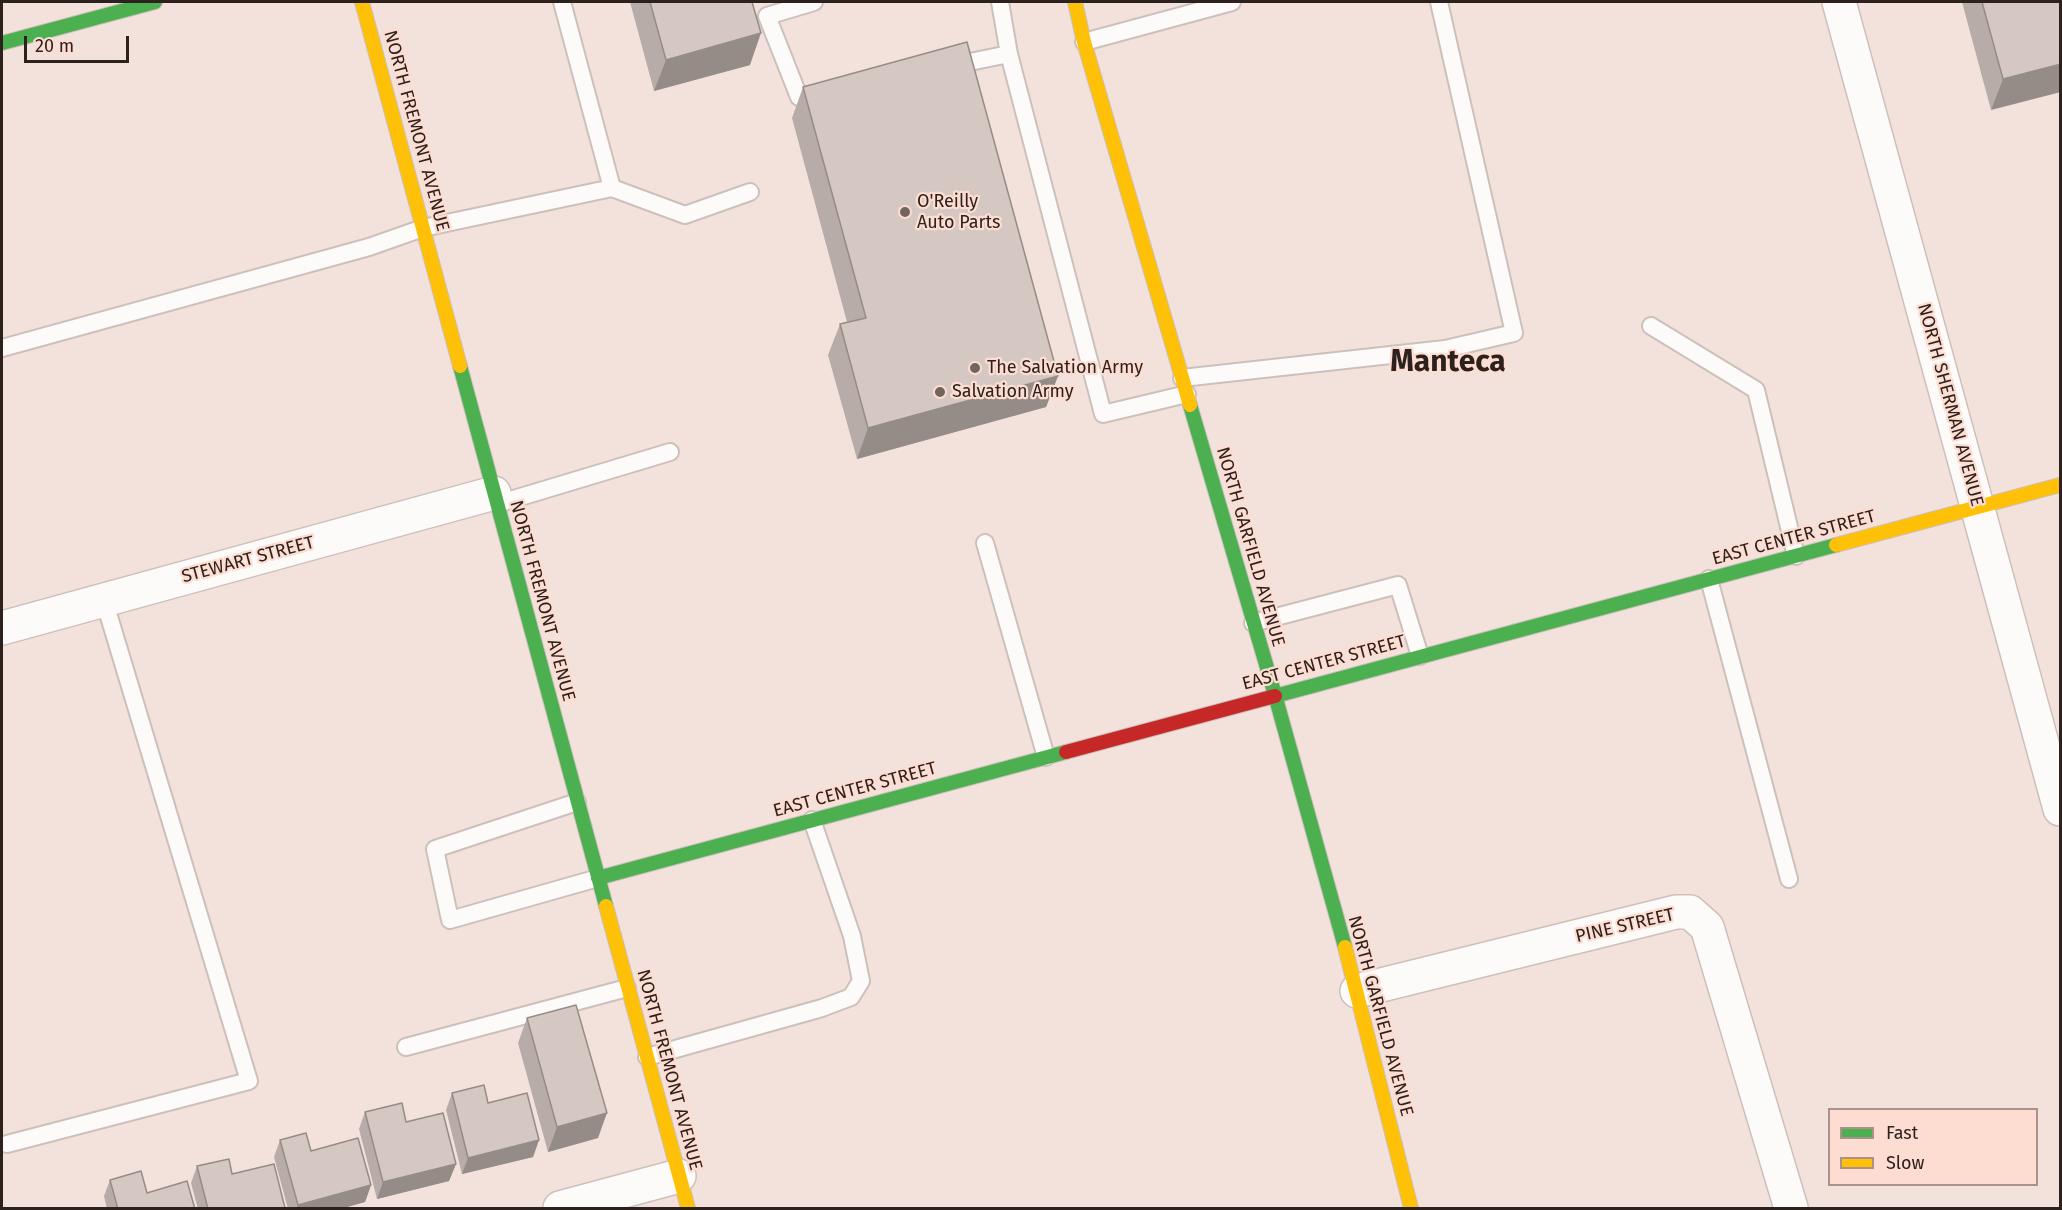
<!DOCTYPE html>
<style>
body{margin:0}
#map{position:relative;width:2062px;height:1210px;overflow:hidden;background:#f3e2dc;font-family:"Fira Sans",sans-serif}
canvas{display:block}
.frame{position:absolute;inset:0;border:3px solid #2d211d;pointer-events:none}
.legend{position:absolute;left:1828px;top:1108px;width:210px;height:78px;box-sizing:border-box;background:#fdddd2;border:2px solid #aa928a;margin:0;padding:8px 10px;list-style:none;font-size:18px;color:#2d211d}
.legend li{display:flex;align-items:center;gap:12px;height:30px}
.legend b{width:30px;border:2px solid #aa928a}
.scale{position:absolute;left:24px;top:36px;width:105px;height:27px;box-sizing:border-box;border:3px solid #2d211d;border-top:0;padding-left:8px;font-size:18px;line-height:21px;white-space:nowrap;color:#2d211d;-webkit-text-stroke:4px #fdddd2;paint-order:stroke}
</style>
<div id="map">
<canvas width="2062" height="1210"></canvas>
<div class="frame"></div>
<ul class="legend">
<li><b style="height:8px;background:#4caf50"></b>Fast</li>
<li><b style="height:8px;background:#ffc107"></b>Slow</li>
</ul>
<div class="scale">20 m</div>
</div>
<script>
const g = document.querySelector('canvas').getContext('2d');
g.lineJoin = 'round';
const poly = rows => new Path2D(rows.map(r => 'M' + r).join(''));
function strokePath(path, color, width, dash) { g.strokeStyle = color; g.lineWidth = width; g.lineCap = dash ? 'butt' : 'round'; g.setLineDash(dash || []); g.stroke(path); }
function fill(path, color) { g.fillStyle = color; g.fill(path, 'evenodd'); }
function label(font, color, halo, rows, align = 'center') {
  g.font = font + ' "Fira Sans",sans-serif'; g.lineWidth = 4.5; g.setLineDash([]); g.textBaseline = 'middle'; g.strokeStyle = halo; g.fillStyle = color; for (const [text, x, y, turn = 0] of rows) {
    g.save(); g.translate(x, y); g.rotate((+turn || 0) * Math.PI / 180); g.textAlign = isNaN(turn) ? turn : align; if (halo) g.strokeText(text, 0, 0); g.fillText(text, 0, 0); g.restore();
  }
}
const lane = poly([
 [814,2,767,16,799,97,819,93],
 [1000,2,1009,54],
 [1084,42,1232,2],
 [950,66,1009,54,1103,414,1187,394],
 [612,188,685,215,750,192],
 [1651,326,1756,390,1796,556],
 [2,348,369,247,423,228,612,188,562,2],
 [1182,378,1445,349,1514,333,1439,2],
 [497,504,670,452],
 [985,543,1046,757],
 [1709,579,1789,879],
 [1253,623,1398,585,1420,656],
 [577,802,435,849,450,920,598,878],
 [406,1047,627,988],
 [647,1057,822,1008,851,997,861,981,852,936,812,820],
 [7,1144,249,1081,104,600]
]);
const street = poly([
 [1839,2,2060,809],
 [2,628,494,493],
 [1357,991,1676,912,1690,912,1707,927,1791,1208],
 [560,1208,679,1176]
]);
const fast = poly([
 [2,43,155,2],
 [460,366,606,906],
 [1190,405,1275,695,1345,947],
 [1275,696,1836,545],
 [598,878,1066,752]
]);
const slow = poly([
 [362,2,460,366],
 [1075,2,1084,42,1190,405],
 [1836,545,2060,485],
 [606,906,688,1208],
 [1345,947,1411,1208]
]);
const jam = poly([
 [1066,752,1275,696]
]);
const wall = poly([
 [630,2,752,2,750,65,654,91],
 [1962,2,2061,2,1991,110],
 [803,87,1058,376,1046,407,857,459,828,355,840,324,847,322,792,118],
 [527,1018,598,1138,548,1152,518,1043],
 [452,1093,488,1103,539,1140,533,1157,462,1174,446,1110],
 [365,1112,406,1122,456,1164,449,1181,377,1199,359,1129],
 [280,1140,311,1151,371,1185,365,1202,340,1209,288,1209,274,1157],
 [197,1166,232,1174,285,1209,198,1209,191,1183],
 [110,1180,147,1193,195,1209,107,1209,104,1196]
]);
const shadedWall = poly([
 [761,33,750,65,654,91,666,60],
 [2061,64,2061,92,1991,110,2003,79],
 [1058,376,1046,407,857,459,868,428],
 [607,1113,598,1138,548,1152,557,1127],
 [539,1140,533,1157,462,1174,468,1158],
 [456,1164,449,1181,377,1199,383,1182],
 [371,1185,365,1202,340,1209,297,1209,298,1205]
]);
const building = poly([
 [650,2,752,2,761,33,666,60,650,2],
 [1982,2,2061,2,2061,64,2003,79,1982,2],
 [967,42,1058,376,868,428,840,324,866,318,803,87,967,42],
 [576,1005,607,1113,557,1127,527,1018,576,1005],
 [484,1085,488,1103,527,1093,539,1140,468,1158,452,1093,484,1085],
 [402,1103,406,1122,443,1113,456,1164,383,1182,365,1112,402,1103],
 [306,1133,311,1151,358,1138,371,1185,298,1205,280,1140,306,1133],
 [229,1159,232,1174,274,1164,285,1208,208,1209,197,1166,229,1159],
 [141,1171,147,1193,187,1181,195,1209,118,1209,110,1180,141,1171]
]);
const markers = [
 [905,212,6,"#726560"],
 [975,368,6,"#726560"],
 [940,392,6,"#726560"]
];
const streetNames = [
 ["NORTH FREMONT AVENUE",416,131,75],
 ["NORTH SHERMAN AVENUE",1950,405,75],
 ["EAST CENTER STREET",1794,538,-15],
 ["NORTH GARFIELD AVENUE",1250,547,74],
 ["STEWART STREET",248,560,-15],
 ["NORTH FREMONT AVENUE",542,601,75],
 ["EAST CENTER STREET",1324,663,-15],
 ["EAST CENTER STREET",855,790,-15],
 ["PINE STREET",1625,926,-13],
 ["NORTH GARFIELD AVENUE",1380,1016,75],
 ["NORTH FREMONT AVENUE",669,1070,75]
];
const poiNames = [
 ["O'Reilly",917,202],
 ["Auto Parts",917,223],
 ["The Salvation Army",987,368],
 ["Salvation Army",952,392]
];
const townNames = [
 ["Manteca",1448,363]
];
strokePath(lane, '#cdc0bb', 20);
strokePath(street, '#cdc0bb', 36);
strokePath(fast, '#cdc0bb', 16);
strokePath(slow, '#cdc0bb', 16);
strokePath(jam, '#cdc0bb', 16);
strokePath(lane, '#fdfbfa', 16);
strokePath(street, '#fdfbfa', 33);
strokePath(fast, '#4caf50', 14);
strokePath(slow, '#ffc107', 14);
strokePath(jam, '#c62828', 14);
fill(wall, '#b7aca8');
fill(shadedWall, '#958c88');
fill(building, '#d5c8c3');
strokePath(building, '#958c88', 1.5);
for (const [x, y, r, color] of markers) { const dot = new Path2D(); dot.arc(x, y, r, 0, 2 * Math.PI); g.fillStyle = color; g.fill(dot); strokePath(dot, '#fdddd2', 2); }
label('18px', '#2d211d', '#fdddd2', streetNames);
label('18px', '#2d211d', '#fdddd2', poiNames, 'left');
label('bold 30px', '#2d211d', '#fdddd2', townNames);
</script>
